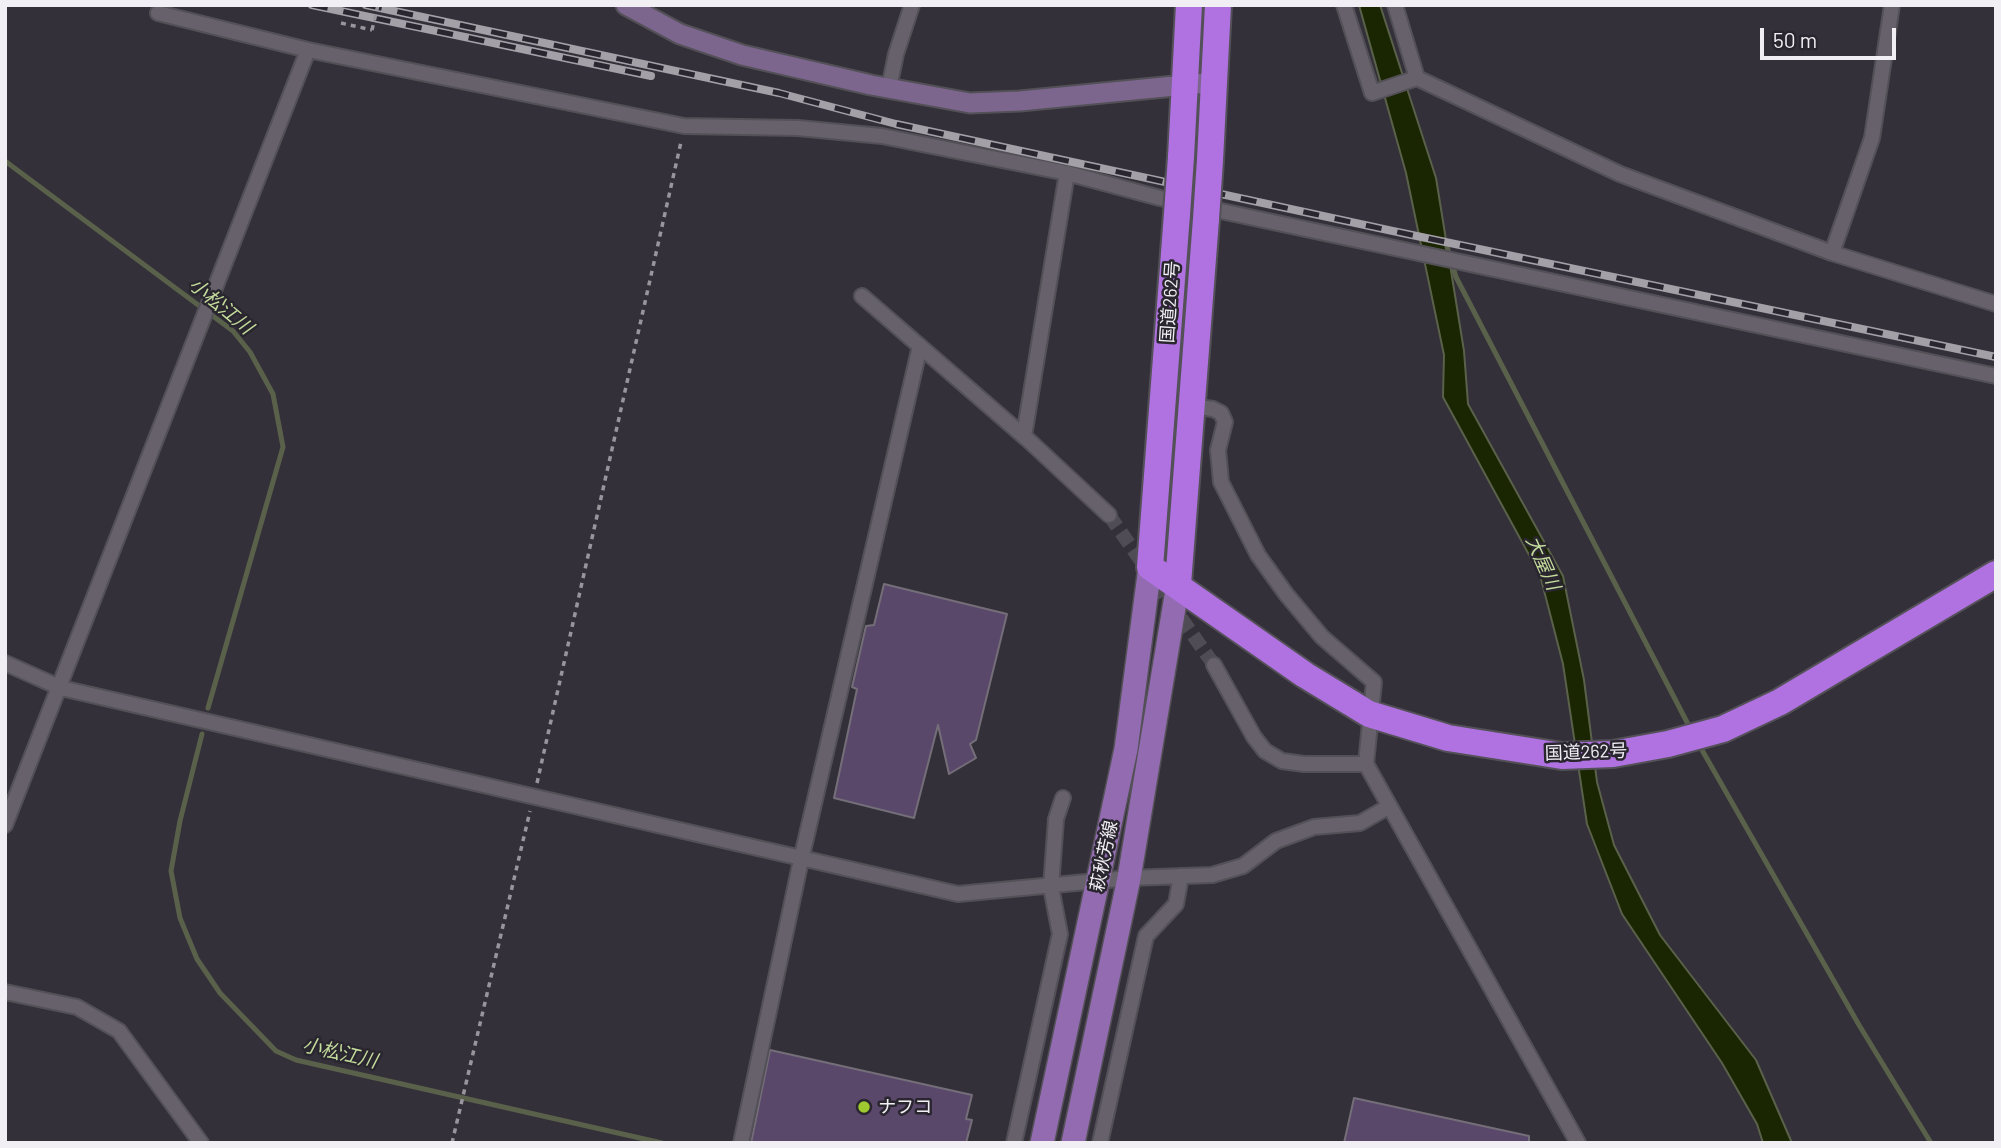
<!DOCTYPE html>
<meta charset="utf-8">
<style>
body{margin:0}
#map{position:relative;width:2001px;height:1148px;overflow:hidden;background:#343039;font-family:Barlow,sans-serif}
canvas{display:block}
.frame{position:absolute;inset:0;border:7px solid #f1eef4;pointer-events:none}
.scale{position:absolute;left:1760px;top:28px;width:136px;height:32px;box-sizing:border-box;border:4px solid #f1eef4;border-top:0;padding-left:9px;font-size:21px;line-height:24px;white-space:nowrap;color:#f1eef4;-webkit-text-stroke:5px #2a262f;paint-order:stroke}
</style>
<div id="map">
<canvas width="2001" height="1148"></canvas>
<div class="frame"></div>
<div class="scale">50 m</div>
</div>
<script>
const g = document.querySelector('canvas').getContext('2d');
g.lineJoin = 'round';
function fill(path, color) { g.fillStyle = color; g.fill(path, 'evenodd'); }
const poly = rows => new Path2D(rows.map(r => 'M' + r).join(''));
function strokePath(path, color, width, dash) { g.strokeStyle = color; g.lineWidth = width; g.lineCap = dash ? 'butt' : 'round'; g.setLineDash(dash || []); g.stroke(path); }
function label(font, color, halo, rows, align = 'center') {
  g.font = font + ' Barlow,"Noto Sans JP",sans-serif'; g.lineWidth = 5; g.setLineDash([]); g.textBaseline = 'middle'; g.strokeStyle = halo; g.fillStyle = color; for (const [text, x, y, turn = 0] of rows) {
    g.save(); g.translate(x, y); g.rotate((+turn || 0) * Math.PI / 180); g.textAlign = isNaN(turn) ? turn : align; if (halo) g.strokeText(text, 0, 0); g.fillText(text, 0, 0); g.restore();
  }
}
const water = poly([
 [1359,5,1380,5,1436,178,1464,351,1468,404,1563,576,1584,680,1597,782,1614,845,1660,935,1756,1060,1792,1143,1763,1143,1757,1124,1722,1063,1622,914,1587,824,1563,664,1540,575,1443,397,1444,355,1406,173,1359,5]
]);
const stream = poly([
 [5,161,233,331,250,352,273,394,283,447,208,708],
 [1445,240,1456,277,1690,728],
 [202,734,180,821,171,871,180,918,197,959,220,993,276,1051,296,1060,662,1143],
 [1698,743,1859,1025,1931,1143]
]);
const building = poly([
 [884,584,1007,614,976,740,970,744,976,758,949,774,938,725,914,818,834,798,857,689,852,687,866,626,874,625,884,584],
 [770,1050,972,1095,966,1119,972,1120,966,1143,751,1143,770,1050],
 [1354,1098,1529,1136,1529,1143,1344,1143,1354,1098]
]);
const streetTunnel = poly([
 [1109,515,1214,665]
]);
const path = poly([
 [341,23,372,30],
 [537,783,681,142],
 [452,1143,530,811]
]);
const street = poly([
 [1344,5,1372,93,1417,78,1620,174,1832,253,1996,304],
 [1395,5,1417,78],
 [158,13,308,50,684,126,798,128,882,136,1067,173,1160,198,1996,376],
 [889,88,896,54,912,5],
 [1067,173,1024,436,1109,515],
 [1832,253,1872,138,1892,5],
 [862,296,1027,439],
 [1192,406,1213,409,1221,413,1225,422,1218,450,1221,482,1258,555,1286,594,1322,637,1374,682,1366,764,1578,1143],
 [5,663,61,688,958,894,1129,878,1212,875,1243,866,1276,841,1314,827,1360,823,1388,807],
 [1214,665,1254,737,1265,751,1282,761,1304,764,1366,764],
 [5,825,308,50],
 [5,992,77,1007,119,1031,201,1143],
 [741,1143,801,860,920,346],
 [1014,1143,1060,934,1051,887,1056,819,1063,798],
 [1100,1143,1146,936,1176,904,1181,876]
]);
const secondary = poly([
 [626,5,680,34,742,55,871,85,970,103,1020,101,1216,82]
]);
const primary = poly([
 [1042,1143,1126,749,1150,567],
 [1073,1143,1129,878,1178,584]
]);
const highway = poly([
 [1181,157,1189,5],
 [1210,160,1218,5],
 [1177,214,1150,567,1305,675,1369,714,1448,738,1562,756,1613,754,1668,744,1723,729,1780,702,1996,574],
 [1178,584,1206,219]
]);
const rail = poly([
 [312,5,651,76],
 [366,5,779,93,896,124,1388,230,1996,357]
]);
const pathBridge = poly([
 [372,30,378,5]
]);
const highwayBridge = poly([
 [1177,214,1181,157],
 [1206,219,1210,160]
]);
const markers = [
 [864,1107,7,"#9eca2f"]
];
const streetNames = [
 ["国道262号",1170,302,-86],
 ["国道262号",1586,752,-2],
 ["萩秋芳線",1104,856,-78]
];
const poiNames = [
 ["ナフコ",878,1107]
];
const waterNames = [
 ["小松江川",221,306,40],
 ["大屋川",1543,563,66],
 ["小松江川",340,1053,13]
];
fill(water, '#1a2501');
strokePath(water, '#5a614a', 2);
strokePath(stream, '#5a614a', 5);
fill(building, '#5a486b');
strokePath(building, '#746e79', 2);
strokePath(streetTunnel, '#504c55', 14, [14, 7]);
strokePath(street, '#535057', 18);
strokePath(secondary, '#535057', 23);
strokePath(primary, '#535057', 26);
strokePath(highway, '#535057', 30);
strokePath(path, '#98959c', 3.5, [5, 5]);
strokePath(street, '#66616b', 14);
strokePath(secondary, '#7c668e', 19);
strokePath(primary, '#926bb1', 23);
strokePath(highway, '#af72e0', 26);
strokePath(rail, '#a4a0a8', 8);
strokePath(rail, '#2a262f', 5, [16]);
strokePath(highwayBridge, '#535057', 30, []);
strokePath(pathBridge, '#98959c', 3.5, [5, 5]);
strokePath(highwayBridge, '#af72e0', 26);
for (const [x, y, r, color] of markers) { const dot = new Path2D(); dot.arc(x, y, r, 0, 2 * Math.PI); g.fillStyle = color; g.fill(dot); strokePath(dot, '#2a262f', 2.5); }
label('18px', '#f1eef4', '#2a262f', streetNames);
label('18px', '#f1eef4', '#2a262f', poiNames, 'left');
label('italic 19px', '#c3db9b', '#2a262f', waterNames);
</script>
